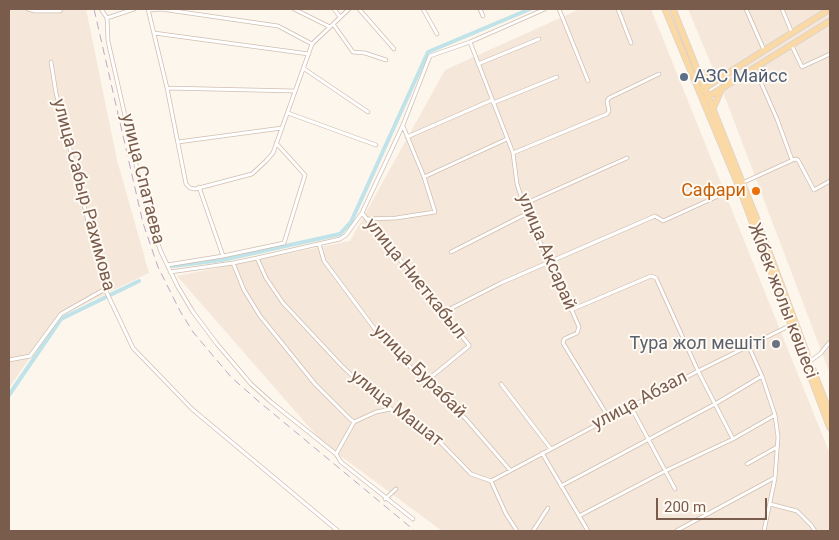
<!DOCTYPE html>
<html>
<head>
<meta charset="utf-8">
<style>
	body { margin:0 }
	#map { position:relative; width:839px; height:540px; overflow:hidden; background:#fdf6ec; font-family:Roboto,sans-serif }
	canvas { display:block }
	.frame { position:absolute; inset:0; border:10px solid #7a5c4d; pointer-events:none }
	.scale { position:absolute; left:656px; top:498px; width:111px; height:22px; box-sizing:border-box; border:2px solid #7a5c4d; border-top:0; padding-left:6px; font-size:15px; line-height:18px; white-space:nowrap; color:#7a5c4d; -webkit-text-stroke:4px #fffaf3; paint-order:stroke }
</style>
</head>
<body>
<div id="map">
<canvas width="839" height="540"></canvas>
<div class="frame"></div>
<div class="scale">200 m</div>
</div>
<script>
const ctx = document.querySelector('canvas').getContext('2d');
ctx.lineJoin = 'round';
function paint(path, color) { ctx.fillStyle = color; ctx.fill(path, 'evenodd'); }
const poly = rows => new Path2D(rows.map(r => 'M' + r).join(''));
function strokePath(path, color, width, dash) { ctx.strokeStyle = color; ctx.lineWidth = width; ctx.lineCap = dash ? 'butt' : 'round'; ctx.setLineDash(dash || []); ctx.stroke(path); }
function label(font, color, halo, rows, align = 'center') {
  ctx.font = font + ' Roboto,sans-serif'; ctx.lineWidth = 4; ctx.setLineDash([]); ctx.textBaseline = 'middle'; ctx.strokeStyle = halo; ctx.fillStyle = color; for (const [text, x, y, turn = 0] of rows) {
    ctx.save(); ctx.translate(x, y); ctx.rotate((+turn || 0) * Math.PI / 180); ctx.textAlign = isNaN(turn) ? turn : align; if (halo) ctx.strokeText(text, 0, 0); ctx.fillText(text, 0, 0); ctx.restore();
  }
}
paint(poly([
	[9,9,86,9,117,160,149,273,58,317,9,388],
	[580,9,651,9,830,454,830,531,442,531,323,443,177,276,350,241,445,70],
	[688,9,830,9,830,374,726,100]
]), '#f5e8da');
strokePath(poly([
	[173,266,222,260,340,234,351,222,428,52,530,9],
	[9,395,61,319,139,281]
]), '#bfe3e8', 4);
const street = poly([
	[28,9,35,11,60,11,61,9],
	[101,9,107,18,108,41,138,173,154,233,161,252,178,287,193,312,217,344,251,384,271,402,336,454,341,462,413,519],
	[148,9,167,88,186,184,190,188,195,189,252,174,266,161,273,153,312,44,349,9],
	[294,9,330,27],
	[334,9,340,17],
	[359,9,394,49],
	[423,9,437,34],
	[480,9,483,16],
	[559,9,588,81],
	[618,9,631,43],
	[746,9,764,50],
	[782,9,792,33],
	[149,10,161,9,278,26,312,44],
	[107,18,134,9],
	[333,24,353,52,365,53,386,60],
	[154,33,309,54],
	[470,42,513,153,517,184,525,208,549,262,555,271,579,327,577,333,564,339,563,343,609,418],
	[792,46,802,67,830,54],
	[51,62,56,93,105,289,133,348,192,409,338,531],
	[478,64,539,39],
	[303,68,368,112],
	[755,69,777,119,792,160],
	[167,88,295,91],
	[493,103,557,77],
	[288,113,376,145],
	[407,137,492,100],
	[178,142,282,128],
	[513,153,607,114,609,111,607,101,609,98,659,74],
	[424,177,507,139],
	[742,183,795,159,798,160,814,190,830,181],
	[199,187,223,256],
	[524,204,627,158],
	[362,213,469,345,469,346,425,382],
	[367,219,396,218,435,212,424,177,403,126],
	[319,244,324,261,380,336,425,382,466,419,510,470],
	[451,252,528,213],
	[257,258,266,278,283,303,341,365,370,393,391,409,438,440,471,474,491,481,506,514,517,531],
	[233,263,244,290,260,316,315,384,350,419,354,422,376,412,391,409],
	[167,265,223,256,284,243,305,175,276,143],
	[170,272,233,263,257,258,340,239,346,235,362,213,403,125,430,56,470,42,545,9],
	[571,310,651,276,656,278,698,371,733,439],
	[442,313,501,283,655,216,663,221,738,187],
	[748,345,762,376,775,415,778,437,775,478,764,531],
	[9,360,30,356,61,314,105,289],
	[806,364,820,354,830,342],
	[501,384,551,449],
	[631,407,675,489],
	[542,453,588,531],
	[336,454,354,422],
	[747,464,777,447],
	[491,481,698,371,791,325],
	[561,486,715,404,762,376],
	[385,499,396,489],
	[770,504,797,511,811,525,815,531],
	[579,516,665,471,733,439,775,415],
	[533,531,548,508],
	[676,531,774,478]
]);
const primary = poly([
	[665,9,739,187,830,428],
	[673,9,756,217,807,354],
	[698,71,710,76,723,76],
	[703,89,830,9],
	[706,98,830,21],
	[713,109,721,90],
	[813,370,830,414]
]);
strokePath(street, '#d1beb0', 4.5);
strokePath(primary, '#dad1cd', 7);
strokePath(street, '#fff', 3);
strokePath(primary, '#fbd9a5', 5.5);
strokePath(poly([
	[94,9,143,223,158,267,180,311,193,332,231,377,257,400,415,531]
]), '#b9a8c9', 1, [8, 5]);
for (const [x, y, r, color] of [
	[684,77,5,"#5c6f8a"],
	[756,191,5,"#e8710a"],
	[776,344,5,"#6b7280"]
]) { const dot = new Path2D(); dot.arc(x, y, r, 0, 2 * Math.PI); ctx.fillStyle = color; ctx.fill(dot); strokePath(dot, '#fffaf3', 2); }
label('18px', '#4e5e75', '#fffaf3', [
	["АЗС Майсс",694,77]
], 'left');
label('18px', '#7a5c4d', '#fffaf3', [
	["улица Спатаева",142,179,76],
	["улица Сабыр Рахимова",83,195,75],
	["улица Аксарай",546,252,67],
	["улица Ниеткабыл",415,279,51],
	["Жібек жолы көшесі",782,301,69],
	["улица Бурабай",419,372,45],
	["улица Абзал",640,401,-28],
	["улица Машат",396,409,38]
]);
label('18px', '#c56008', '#fffaf3', [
	["Сафари",746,191]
], 'right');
label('18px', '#5b616d', '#fffaf3', [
	["Тура жол мешіті",766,344]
], 'right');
</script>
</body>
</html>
